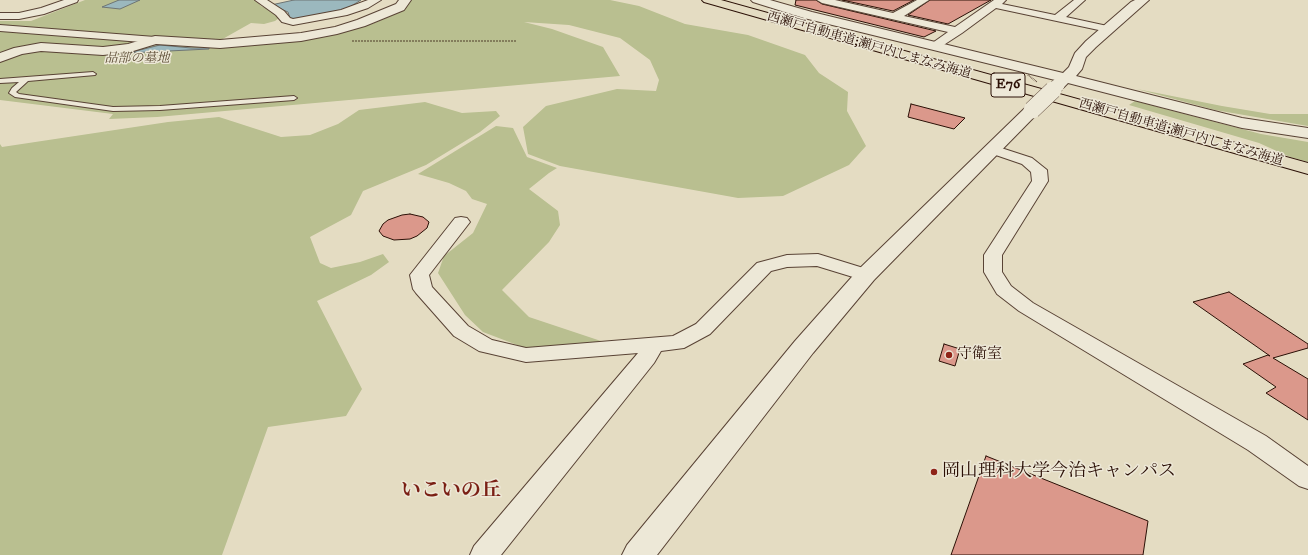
<!DOCTYPE html>
<html>
<head>
<meta charset="utf-8">
<style>
	body { margin:0 }
	canvas { display:block; background:#e4dcc2 }
</style>
</head>
<body>
<canvas width="1308" height="555"></canvas>
<script>
const ctx = document.querySelector('canvas').getContext('2d');
ctx.lineJoin = 'round';
function paint(path, color) { ctx.fillStyle = color; ctx.fill(path, 'evenodd'); }
const poly = rows => new Path2D(rows.map(r => 'M' + r).join(''));
function strokePath(path, color, width, dash) { ctx.strokeStyle = color; ctx.lineWidth = width; ctx.lineCap = dash ? 'butt' : 'round'; ctx.setLineDash(dash || []); ctx.stroke(path); }
function label(font, color, halo, rows, align = 'center') {
  ctx.font = font + ' "IM FELL DW Pica","Noto Serif JP",serif'; ctx.lineWidth = 3; ctx.setLineDash([]); ctx.textBaseline = 'middle'; ctx.strokeStyle = halo; ctx.fillStyle = color; for (const [text, x, y, turn = 0] of rows) {
    ctx.save(); ctx.translate(x, y); ctx.rotate((+turn || 0) * Math.PI / 180); ctx.textAlign = isNaN(turn) ? turn : align; if (halo) ctx.strokeText(text, 0, 0); ctx.fillText(text, 0, 0); ctx.restore();
  }
}
paint(poly([
	[85,0,256,0,261,6,277,13,279,18,275,21,264,24,251,23,212,45,239,45,293,41,349,31,372,24,391,16,404,8,409,0,610,0,639,6,685,24,748,35,805,55,819,73,848,92,847,111,866,146,849,165,783,196,738,198,560,166,528,154,523,127,546,106,617,89,656,91,659,80,650,60,620,38,569,25,524,22,552,29,603,47,620,76,157,117,109,119,113,114,0,100,0,21,31,21],
	[1137,89,1222,106,1270,114,1308,114,1308,126,1215,110],
	[1135,101,1261,134,1308,142,1308,162,1290,157,1259,143,1129,105],
	[425,102,462,113,496,111,500,116,480,132,426,165,363,191,351,215,310,237,320,263,331,268,360,262,383,254,389,262,371,275,317,301,362,389,346,416,268,427,222,555,0,555,0,144,2,147,168,122,219,117,281,137,310,135,338,124,359,110],
	[496,126,513,128,527,157,557,168,549,173,529,189,558,211,560,225,549,242,502,290,529,317,604,342,525,348,483,332,465,315,438,273,444,256,473,233,487,204,472,199,466,191,449,183,418,174]
]), '#b9bf90');
const water = poly([
	[119,0,140,0,120,9,102,7,119,0],
	[294,0,361,0,348,8,329,15,294,19,290,18,288,12,271,5,294,0],
	[160,45,191,48,209,48,209,49,128,53,160,45]
]);
paint(water, '#9bb8be');
strokePath(water, '#6e7574', 1);
const building = poly([
	[796,0,816,0,822,4,936,31,924,37,795,5,796,0],
	[842,0,914,0,893,11,842,0],
	[930,0,991,0,948,24,908,15,930,0],
	[911,104,965,118,954,129,908,117,911,104],
	[410,214,423,217,429,222,427,228,417,236,410,239,394,240,383,236,379,231,383,224,388,220,402,215,410,214],
	[1229,292,1308,344,1308,348,1273,358,1308,379,1308,420,1266,393,1276,387,1243,364,1268,355,1270,356,1193,302,1229,292],
	[944,344,960,349,955,366,939,361,944,344],
	[986,456,1148,521,1143,555,951,555,986,456]
]);
paint(building, '#db988b');
strokePath(building, '#2b1006', 1);
const service = poly([
	[93,72,96,74,95,75,28,81,16,92,19,94,113,107,160,106,294,96,297,98,294,100,160,110,113,111,15,97,9,93,12,88,19,82,0,83,0,79,93,72]
]);
const minor = poly([
	[64,0,78,0,77,2,44,14,19,19,0,19,0,13,19,13,41,8,64,0],
	[255,0,267,0,284,11,290,18,293,19,341,10,368,0,381,0,368,8,347,15,293,25,282,22,276,15,255,0],
	[817,0,835,0,893,13,917,0,929,0,904,16,955,27,994,0,1006,0,1002,4,1055,15,1074,0,1085,0,1066,17,1112,27,1113,29,1108,32,996,8,962,33,939,48,935,49,931,48,929,46,931,44,948,32,822,3,817,0],
	[0,25,155,37,159,38,161,40,159,42,155,43,0,31,0,25],
	[992,145,1032,158,1047,170,1048,181,1002,255,1002,272,1011,286,1033,303,1266,436,1308,466,1308,489,1299,486,1248,450,1019,311,997,294,984,272,984,255,1032,181,1031,172,1022,164,987,152,985,149,987,146,992,145],
	[461,217,467,218,470,222,429,275,432,287,468,326,492,340,526,348,673,336,696,324,757,263,787,255,818,254,873,271,875,275,873,279,866,281,817,266,787,267,771,271,710,334,684,348,661,351,654,363,501,555,470,555,474,546,638,353,526,362,479,351,454,336,416,293,413,289,410,275,455,218,461,217]
]);
const tertiary = poly([
	[399,0,411,0,404,10,365,26,337,34,301,41,220,48,156,44,130,52,103,55,41,51,22,54,0,62,0,53,14,48,41,43,103,47,128,44,155,36,220,40,301,33,335,27,357,20,396,4,399,0],
	[751,0,770,0,812,12,1063,73,1069,67,1075,53,1086,41,1131,2,1135,0,1149,0,1096,47,1086,57,1082,69,1076,76,1242,118,1308,128,1308,138,1242,128,1068,83,1063,88,1058,89,1053,88,1051,85,1055,80,804,18,753,2,751,0],
	[1032,105,1038,107,1040,110,1038,113,874,280,813,353,657,555,622,555,627,545,795,341,858,270,1026,107,1032,105]
]);
const motorway = poly([
	[702,0,721,0,1308,163,1308,174,704,2,702,0]
]);
strokePath(service, '#594335', 2);
strokePath(minor, '#594335', 2);
strokePath(tertiary, '#594335', 2);
strokePath(motorway, '#2b1006', 2);
strokePath(poly([
	[352,41,517,41]
]), '#2b1006', 1.5, [0.5, 1]);
paint(service, '#ede8d7');
paint(minor, '#ede8d7');
paint(tertiary, '#ede8d7');
paint(motorway, '#e4dcc2');
const tertiaryBridgeFar1 = poly([
	[1051,91,1058,85]
]);
const tertiaryBridge = poly([
	[1032,110,1053,90]
]);
strokePath(tertiaryBridgeFar1, '#594335', 14, []);
strokePath(tertiaryBridge, '#594335', 18, []);
strokePath(poly([
	[1028,75,1037,82]
]), '#2b1006', 1.5, [0.5, 1]);
strokePath(tertiaryBridgeFar1, '#ede8d7', 13);
strokePath(tertiaryBridge, '#ede8d7', 17);
for (const [x, y, r, color] of [
	[949,355,4,"#8f2418"],
	[934,472,4,"#8f2418"]
]) { const dot = new Path2D(); dot.arc(x, y, r, 0, 2 * Math.PI); ctx.fillStyle = color; ctx.fill(dot); strokePath(dot, '#ede8d7', 1.5); }
label('13px', '#2b1006', '#ede8d7', [
	["西瀬戸自動車道;瀬戸内しまなみ海道",869,46,16],
	["西瀬戸自動車道;瀬戸内しまなみ海道",1181,133,16]
]);
label('italic 13px', '#5d4d36', '#ede8d7', [
	["品部の墓地",137,59]
]);
for (const [x, y, w] of [
	[1008,85,34]
]) { const box = new Path2D(); box.roundRect(x - w / 2, y - 12, w, 24, 3); ctx.fillStyle = '#ede8d7'; ctx.fill(box); strokePath(box, '#2b1006', 1); }
label('bold 14px', '#2b1006', null, [
	["E76",1008,85]
]);
label('15px', '#2b1006', '#ede8d7', [
	["守衛室",957,355]
], 'left');
label('18px', '#2b1006', '#ede8d7', [
	["岡山理科大学今治キャンパス",942,472]
], 'left');
label('bold 20px', '#7a1f14', '#ede8d7', [
	["いこいの丘",451,492]
]);
</script>
</body>
</html>
